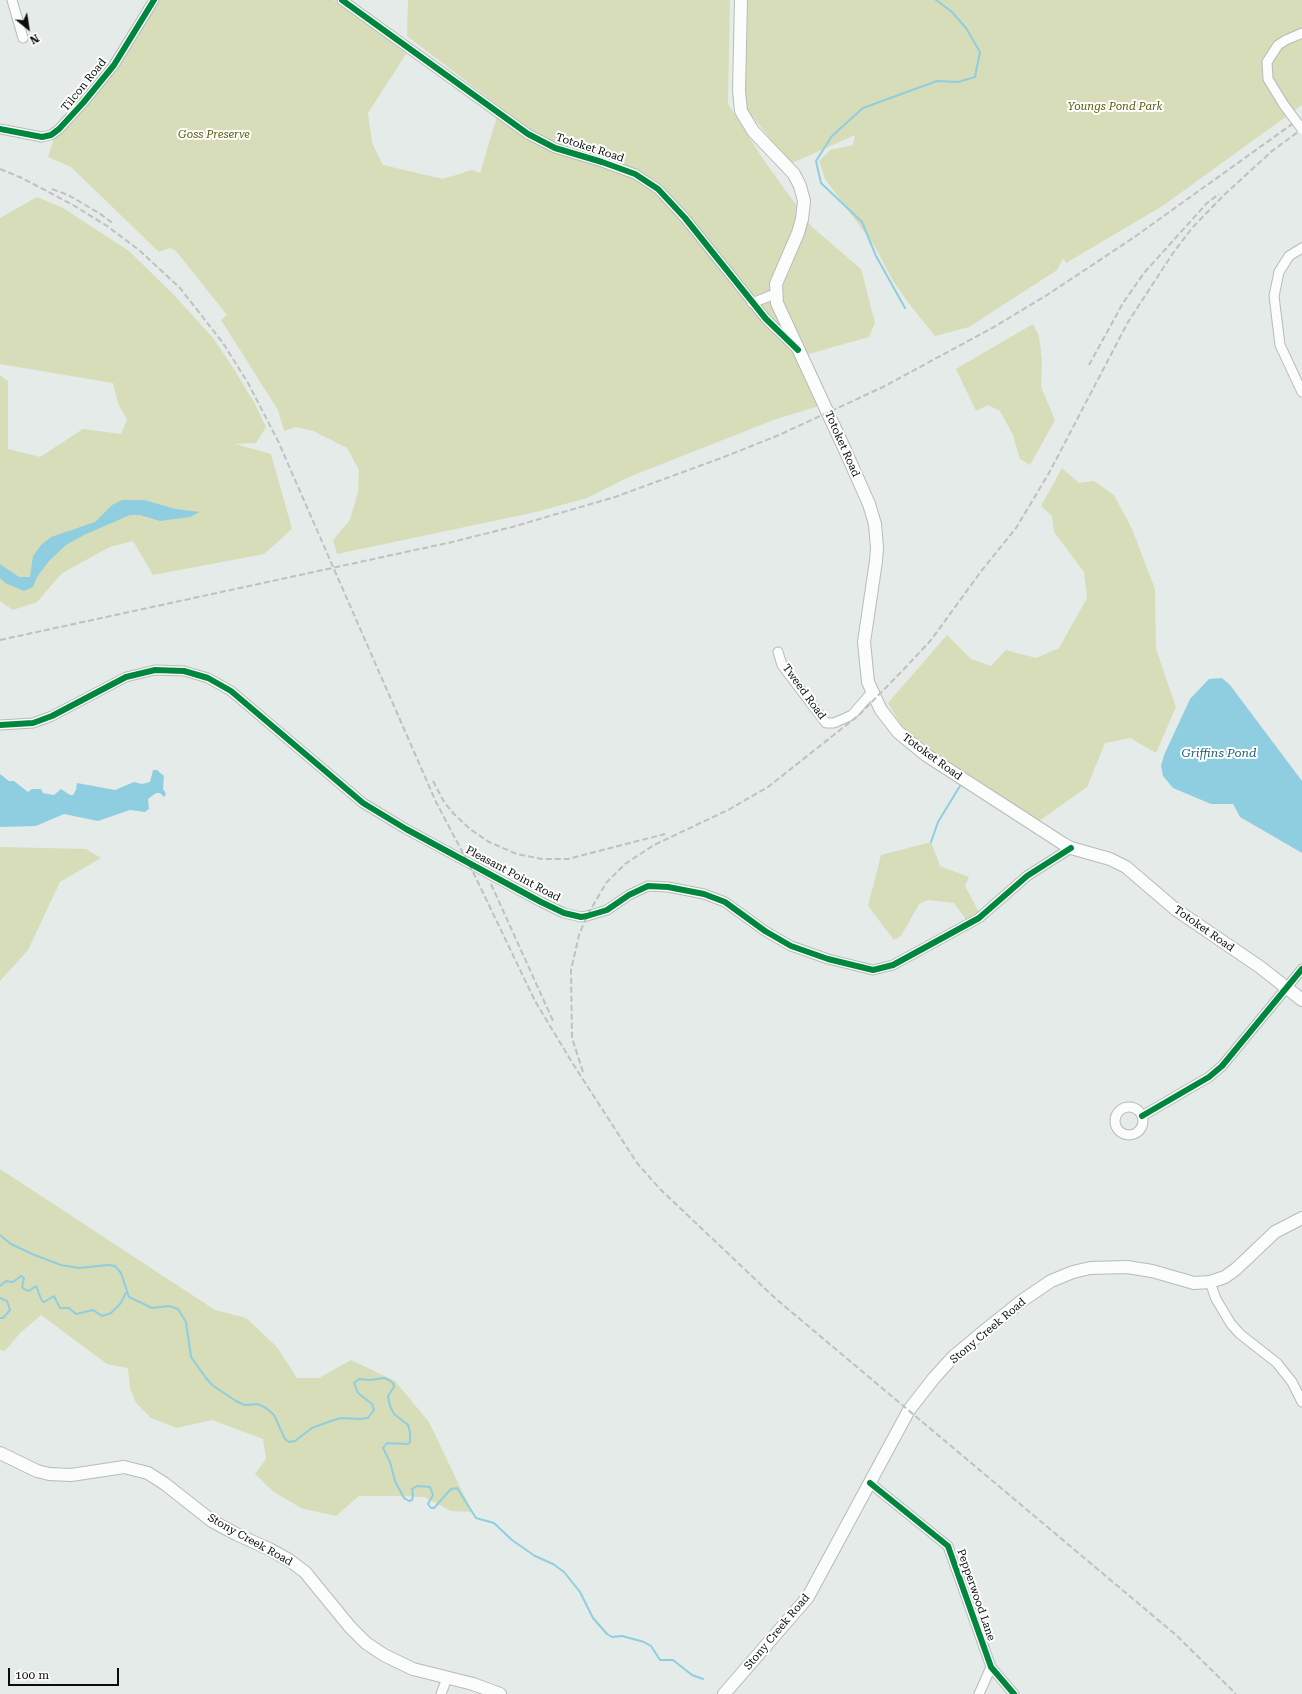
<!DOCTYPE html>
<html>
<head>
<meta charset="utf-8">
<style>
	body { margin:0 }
	#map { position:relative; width:1302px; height:1694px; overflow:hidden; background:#e5ebe8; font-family:"Roboto Serif",serif }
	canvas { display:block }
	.north { position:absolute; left:8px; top:8px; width:40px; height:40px; -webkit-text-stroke:3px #fff; paint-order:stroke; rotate:150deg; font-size:11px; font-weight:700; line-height:16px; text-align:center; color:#090d0b }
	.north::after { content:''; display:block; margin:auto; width:14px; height:18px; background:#090d0b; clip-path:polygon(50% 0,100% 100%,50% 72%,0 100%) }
	.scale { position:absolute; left:8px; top:1668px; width:111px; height:18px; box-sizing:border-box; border:2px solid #090d0b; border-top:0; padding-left:5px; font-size:12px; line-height:14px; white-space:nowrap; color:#090d0b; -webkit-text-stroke:3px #fff; paint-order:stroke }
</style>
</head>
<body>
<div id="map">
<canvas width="1302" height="1694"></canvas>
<div class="north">N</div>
<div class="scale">100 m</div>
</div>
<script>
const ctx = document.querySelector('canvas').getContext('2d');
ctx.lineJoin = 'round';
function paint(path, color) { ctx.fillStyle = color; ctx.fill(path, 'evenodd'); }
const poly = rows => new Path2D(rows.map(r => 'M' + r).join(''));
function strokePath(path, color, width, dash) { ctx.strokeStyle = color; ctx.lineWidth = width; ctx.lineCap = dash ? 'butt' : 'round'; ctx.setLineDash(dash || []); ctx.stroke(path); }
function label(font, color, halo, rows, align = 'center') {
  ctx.font = font + ' "Roboto Serif",serif'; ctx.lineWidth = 4; ctx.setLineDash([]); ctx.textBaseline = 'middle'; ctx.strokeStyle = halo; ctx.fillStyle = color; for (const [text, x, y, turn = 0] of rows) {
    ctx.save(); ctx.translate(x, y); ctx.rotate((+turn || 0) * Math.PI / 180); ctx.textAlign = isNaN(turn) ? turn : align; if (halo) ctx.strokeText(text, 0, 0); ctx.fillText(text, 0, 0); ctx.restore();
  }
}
paint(poly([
	[158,0,334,0,408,51,368,113,372,143,383,165,443,179,472,170,480,173,500,107,407,36,408,0,730,0,728,104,763,159,812,227,861,269,875,323,869,337,805,355,801,371,819,406,776,419,629,477,587,498,536,512,337,554,333,540,350,520,358,492,359,470,347,448,313,431,296,427,284,431,278,410,221,320,227,315,176,251,170,248,159,252,71,167,48,157,54,138,120,64],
	[746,0,1302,0,1302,105,1164,205,1066,263,1063,258,1057,270,969,327,935,336,907,301,893,281,874,245,825,179,819,161,830,150,853,145,855,135,790,164,745,107],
	[37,197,63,208,129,251,175,296,213,338,232,366,255,404,266,427,256,443,235,444,271,454,292,529,264,554,153,575,133,541,110,547,62,573,37,602,13,610,0,601,0,375,8,381,8,449,40,457,83,429,121,434,127,420,118,403,113,383,0,364,0,218],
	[1033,324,1039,336,1042,360,1041,387,1055,420,1030,465,1020,459,1013,435,1000,411,988,405,976,411,956,369],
	[1062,468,1079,483,1094,481,1114,495,1132,529,1155,589,1156,649,1176,707,1156,753,1130,738,1105,743,1087,787,1039,821,928,750,901,725,888,703,947,635,971,659,991,666,1006,650,1036,658,1059,648,1087,598,1084,572,1054,532,1052,516,1041,506],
	[931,842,940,866,969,877,965,886,979,912,967,921,954,903,928,900,919,904,901,936,894,940,868,906,881,855],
	[0,847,86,849,101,858,60,882,28,950,0,981],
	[0,1169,215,1310,246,1318,277,1347,297,1378,319,1378,351,1360,395,1381,429,1422,472,1512,451,1511,424,1497,393,1496,359,1496,336,1516,301,1508,274,1492,255,1474,266,1459,263,1439,212,1420,177,1428,151,1418,136,1403,130,1388,128,1368,107,1364,41,1315,20,1333,5,1351,0,1350]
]), '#d7ddb8');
paint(poly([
	[122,500,144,500,176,509,200,512,190,517,160,521,140,515,130,515,84,535,66,545,49,561,37,577,33,587,24,591,5,583,0,578,0,564,19,577,30,577,33,556,41,545,51,537,95,522,112,505],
	[1222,678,1230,685,1302,781,1302,853,1240,817,1233,804,1211,804,1173,788,1163,776,1161,766,1164,755,1190,699,1209,679],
	[153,770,157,770,164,776,163,789,166,794,164,797,160,793,156,793,148,799,149,809,145,812,130,810,98,821,64,814,36,826,0,827,0,774,9,781,14,781,28,792,32,789,41,789,43,793,54,795,61,789,70,795,73,795,76,790,77,783,115,790,134,782,142,784,150,782]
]), '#8fcee1');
strokePath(poly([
	[905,308,876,256,862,222,821,183,816,161,832,136,863,108,937,81,958,82,975,77,980,52,966,28,951,11,936,0],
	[931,842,938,822,960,786],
	[0,1235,11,1244,32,1254,61,1265,79,1268,108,1265,115,1266,121,1273,129,1297,152,1308,169,1306,178,1309,186,1322,191,1357,206,1378,212,1385,236,1401,245,1405,258,1404,266,1408,274,1415,285,1439,289,1442,295,1441,312,1428,331,1421,341,1418,360,1419,368,1418,374,1410,372,1404,358,1393,354,1383,359,1379,371,1380,384,1378,389,1380,393,1383,394,1387,388,1396,390,1406,394,1414,408,1425,410,1432,410,1442,408,1444,387,1443,383,1448,390,1462,395,1481,404,1498,409,1501,412,1500,413,1496,412,1489,417,1486,430,1487,433,1495,428,1504,431,1508,434,1508,451,1489,457,1488,476,1518,494,1523,512,1540,535,1556,553,1564,564,1572,580,1592,593,1618,607,1634,612,1637,622,1636,644,1642,651,1646,660,1660,673,1660,692,1675,703,1679],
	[0,1286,6,1281,13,1282,21,1276,24,1278,22,1287,24,1289,29,1291,36,1286,42,1301,44,1302,54,1296,60,1308,69,1308,76,1314,93,1310,102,1316,111,1313,120,1304,126,1293],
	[0,1298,7,1301,10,1310,3,1318,0,1318]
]), '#8fcee1', 2);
const minor = poly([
	[12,0,23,38],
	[342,0,528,134,555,148,602,162,635,174,658,189,685,218,766,319,797,349],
	[1284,105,1268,79,1267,62,1278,45,1286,40,1302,33],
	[0,129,42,137,51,135,59,129,83,103,114,65,154,0],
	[1302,248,1289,256,1279,272,1274,296,1280,345,1302,392],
	[752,303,775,294],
	[778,652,782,665,826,723,834,723,852,715,872,692],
	[0,725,33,723,52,716,126,677,155,670,184,671,208,678,231,691,363,803,406,829,541,902,564,913,581,917,587,916,607,910,629,895,648,886,668,887,704,894,725,902,765,931,791,946,828,959,873,970,893,965,979,918,1027,876,1071,848],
	'1115 1121a14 14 0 1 1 28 0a14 14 0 1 1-28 0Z',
	[1142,1116,1209,1077,1222,1066,1302,969],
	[1210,1282,1216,1299,1231,1324,1240,1334,1277,1363,1292,1382,1302,1402],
	[870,1483,948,1546,991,1667,1014,1694],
	[441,1694,447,1678],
	[979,1694,991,1667]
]);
const major = poly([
	[741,0,739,91,741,111,753,131,794,174,800,186,804,201,802,219,798,233,776,284,777,303,845,450,869,504,875,524,877,548,876,561,864,642,868,682,881,710,898,732,926,755,1062,843,1071,848,1110,859,1126,867,1175,909,1260,967,1302,1000],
	[0,1453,37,1471,49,1474,71,1475,124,1467,148,1473,165,1484,212,1521,236,1534,269,1549,289,1560,305,1572,350,1627,366,1643,384,1655,413,1669,473,1684,500,1694],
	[724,1694,808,1597,909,1410,934,1378,953,1357,978,1336,1023,1300,1051,1281,1073,1272,1090,1268,1127,1267,1152,1271,1194,1283,1210,1282,1225,1277,1236,1269,1275,1232,1302,1218]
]);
strokePath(minor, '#b7bbb9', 11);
strokePath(major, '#b7bbb9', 14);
strokePath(minor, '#fbfcfc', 9);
strokePath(major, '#fbfcfc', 12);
strokePath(poly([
	[0,169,22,178,73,205,107,226,139,250,180,288,223,343,248,383,278,441,436,802,475,876,535,1001,573,1064,637,1163,660,1189,776,1299,1176,1635,1236,1694],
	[52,189,68,195,99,213,114,224],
	[1089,365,1123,303,1144,273,1207,203,1219,194],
	[0,640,452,542,512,527,615,497,724,457,779,435,883,387,994,327,1047,295,1133,238,1302,117],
	[433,781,444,802,454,814,470,829,489,842,517,854,542,859,568,859,665,834],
	[491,884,554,1023],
	[583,1072,572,1038,571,970,579,935,587,916,606,883,625,864,654,845,730,809,768,787,859,715,906,667,931,640,982,570,1016,528,1049,473,1128,322,1173,253,1192,228,1224,195,1272,151,1302,129]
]), '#bfc0c0', 2, [6, 3]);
const minorBridge = poly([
	[1284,105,1302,129]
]);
strokePath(minorBridge, '#b7bbb9', 11, []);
strokePath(minorBridge, '#fbfcfc', 9);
strokePath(poly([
	[342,0,528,134,555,148,602,162,635,174,658,189,685,218,766,319,798,350],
	[0,129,42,137,51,135,59,129,83,103,114,65,154,0],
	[0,725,33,723,52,716,126,677,155,670,184,671,208,678,231,691,363,803,406,829,541,902,564,913,581,917,587,916,607,910,629,895,648,886,668,887,704,894,725,902,765,931,791,946,828,959,873,970,893,965,979,918,1027,876,1071,848],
	[1142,1116,1209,1077,1222,1066,1302,969],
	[870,1483,948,1546,991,1667,1014,1694]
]), '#00873e', 6);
label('11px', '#090d0b', '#fff', [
	["Tilcon Road",84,85,-51],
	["Totoket Road",590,148,18],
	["Totoket Road",842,444,66],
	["Tweed Road",804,692,54],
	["Totoket Road",932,757,36],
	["Pleasant Point Road",513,874,28],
	["Totoket Road",1204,929,35],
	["Stony Creek Road",988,1331,-40],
	["Stony Creek Road",250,1540,29],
	["Pepperwood Lane",976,1595,71],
	["Stony Creek Road",777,1632,-50]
]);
label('italic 11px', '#585a01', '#fff', [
	["Youngs Pond Park",1115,107],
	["Goss Preserve",214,135]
]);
label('italic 12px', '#185f73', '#fff', [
	["Griffins Pond",1219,753]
]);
</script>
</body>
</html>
